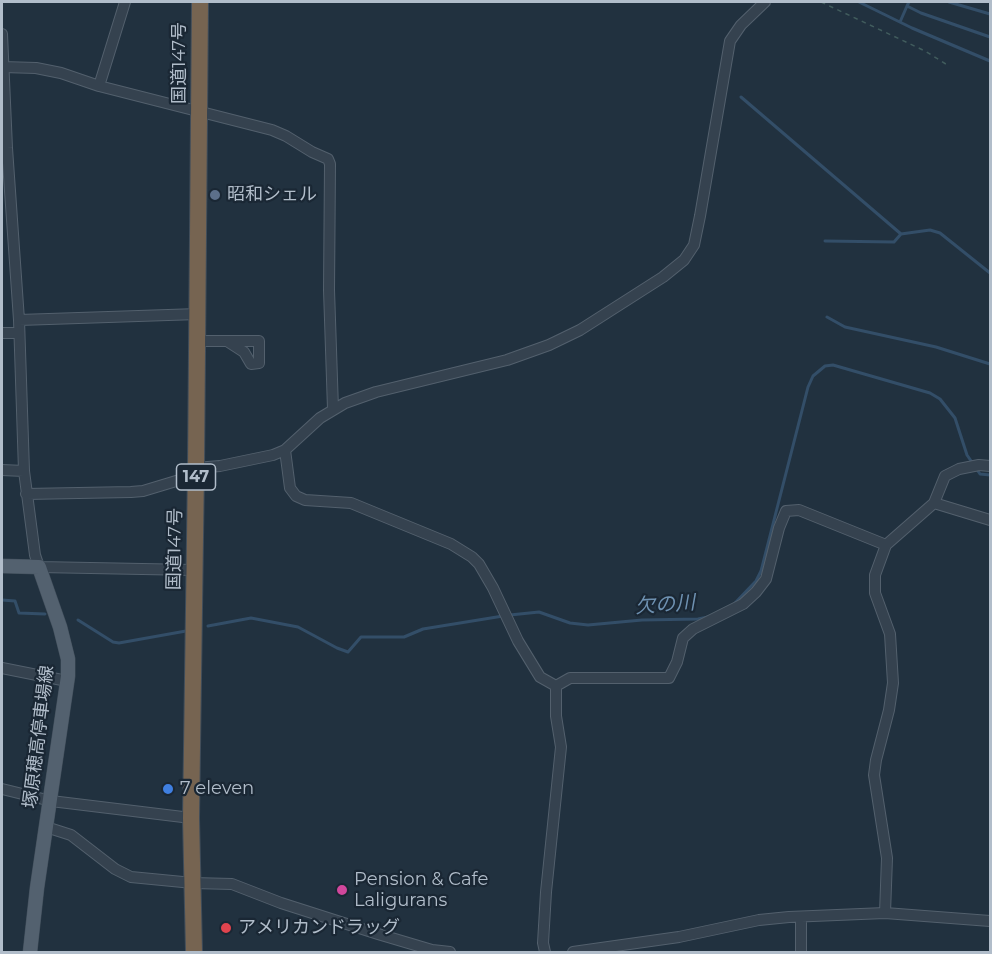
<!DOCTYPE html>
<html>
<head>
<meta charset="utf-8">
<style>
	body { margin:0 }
	#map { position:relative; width:992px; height:954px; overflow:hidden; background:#21313f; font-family:Montserrat,sans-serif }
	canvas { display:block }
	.frame { position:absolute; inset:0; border:3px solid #b1bdca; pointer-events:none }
</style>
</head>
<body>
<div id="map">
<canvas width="992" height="954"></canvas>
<div class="frame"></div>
</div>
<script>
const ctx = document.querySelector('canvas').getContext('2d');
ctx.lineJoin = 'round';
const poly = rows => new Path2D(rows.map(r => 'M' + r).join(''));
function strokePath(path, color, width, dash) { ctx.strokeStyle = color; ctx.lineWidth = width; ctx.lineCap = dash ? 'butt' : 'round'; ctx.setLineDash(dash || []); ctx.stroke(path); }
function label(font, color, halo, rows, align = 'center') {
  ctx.font = font + ' Montserrat,"Noto Sans JP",sans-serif'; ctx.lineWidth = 4.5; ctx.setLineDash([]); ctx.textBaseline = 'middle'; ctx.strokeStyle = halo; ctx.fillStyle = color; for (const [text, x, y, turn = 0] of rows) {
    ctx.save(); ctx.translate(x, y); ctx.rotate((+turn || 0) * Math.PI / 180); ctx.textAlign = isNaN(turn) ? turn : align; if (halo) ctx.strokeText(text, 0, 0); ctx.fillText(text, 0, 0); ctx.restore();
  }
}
strokePath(poly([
	[859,2,912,28,990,61],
	[909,2,907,6,921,13,990,37],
	[949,2,990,14],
	[900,22,907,6],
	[741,97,901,234,930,230,940,233,990,273],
	[825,241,894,242,901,234],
	[827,317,845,327,936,347,990,364],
	[2,600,15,601,19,613,45,614],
	[735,603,756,581,761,571,808,387,813,376,825,366,833,365,930,393,940,399,955,418,967,455,980,474,990,475],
	[510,615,539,612,570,623,588,625,642,620,698,619,708,617],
	[78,620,113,642,119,643,186,631],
	[208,626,251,618,298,627,337,648,348,652,361,637,404,637,423,629,503,616]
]), '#334e68', 3);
const minor = poly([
	[2,34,7,148,19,320,24,471,35,555,39,567,194,570],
	[3,67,36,68,61,73,99,86,272,130,286,136,312,152,328,159,330,164,329,290,333,409],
	[99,86,125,2],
	[19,320,198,314],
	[2,333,19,333],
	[198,341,259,341,259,363,251,364,244,352,227,341],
	[285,450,290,488,296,496,305,500,351,503,451,544,472,557,479,564,493,588,518,641,540,677,556,686],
	[196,468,220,466,273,455,285,450,320,418,345,403,376,392,507,360,549,345,580,330,663,277,684,260,694,245,700,216,730,41,741,25,765,2],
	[2,470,24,471],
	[26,494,131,492,143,491,196,475],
	[934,503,990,520],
	[2,668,67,681],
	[556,686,570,678,669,678,677,662,683,638,693,629,743,604,756,592,766,579,779,528,786,511,799,510,886,545],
	[2,789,51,801,191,818],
	[46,827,71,835,115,869,131,877,193,883,232,884,281,903,378,934,432,950,450,952],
	[885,913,887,858,874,775,876,760,889,710,893,683,890,634,875,593,875,575,886,545,934,503,945,476,959,469,979,465,990,466],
	[801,918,801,952],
	[545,952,543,943,546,892,561,747,556,716,556,686],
	[573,952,679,937,759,920,789,917,885,913,990,921]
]);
const major = poly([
	[2,566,39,567,60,627,68,659,68,676,37,888,30,952]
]);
const highway = poly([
	[194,952,191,818,196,468,200,2]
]);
strokePath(minor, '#53606d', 12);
strokePath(major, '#414e5b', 15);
strokePath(highway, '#404d5a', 18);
strokePath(poly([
	[821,2,925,51,949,66]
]), '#415c5d', 1.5, [4.5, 4.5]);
strokePath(minor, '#35424f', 10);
strokePath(major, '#53616f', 14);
strokePath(highway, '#766451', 16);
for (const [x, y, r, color] of [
	[215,195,6,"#5c6f8a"],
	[168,789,6,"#3f7fe0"],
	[342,890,6,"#d1479c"],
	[226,928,6,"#e0444e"]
]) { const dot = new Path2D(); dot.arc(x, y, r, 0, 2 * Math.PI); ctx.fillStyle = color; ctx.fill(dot); strokePath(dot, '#1a2734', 2); }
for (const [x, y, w] of [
	[196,477,39]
]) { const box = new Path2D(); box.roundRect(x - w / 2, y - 13, w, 26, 4.5); ctx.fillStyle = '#1a2734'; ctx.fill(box); strokePath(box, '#b1bdca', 1.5); }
label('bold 16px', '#b1bdca', null, [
	["147",196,477]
]);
label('18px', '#b1bdca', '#1a2734', [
	["国道147号",180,63,-90],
	["国道147号",175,549,-89],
	["塚原穂高停車場線",39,737,-83]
]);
label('18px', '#b1bdca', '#1a2734', [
	["昭和シェル",227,195],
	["7 eleven",180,789],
	["Pension & Cafe",354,880],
	["Laligurans",354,901],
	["アメリカンドラッグ",238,928]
], 'left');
label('italic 20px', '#6e91b1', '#1a2734', [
	["欠の川",665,605,-4]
]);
</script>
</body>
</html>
